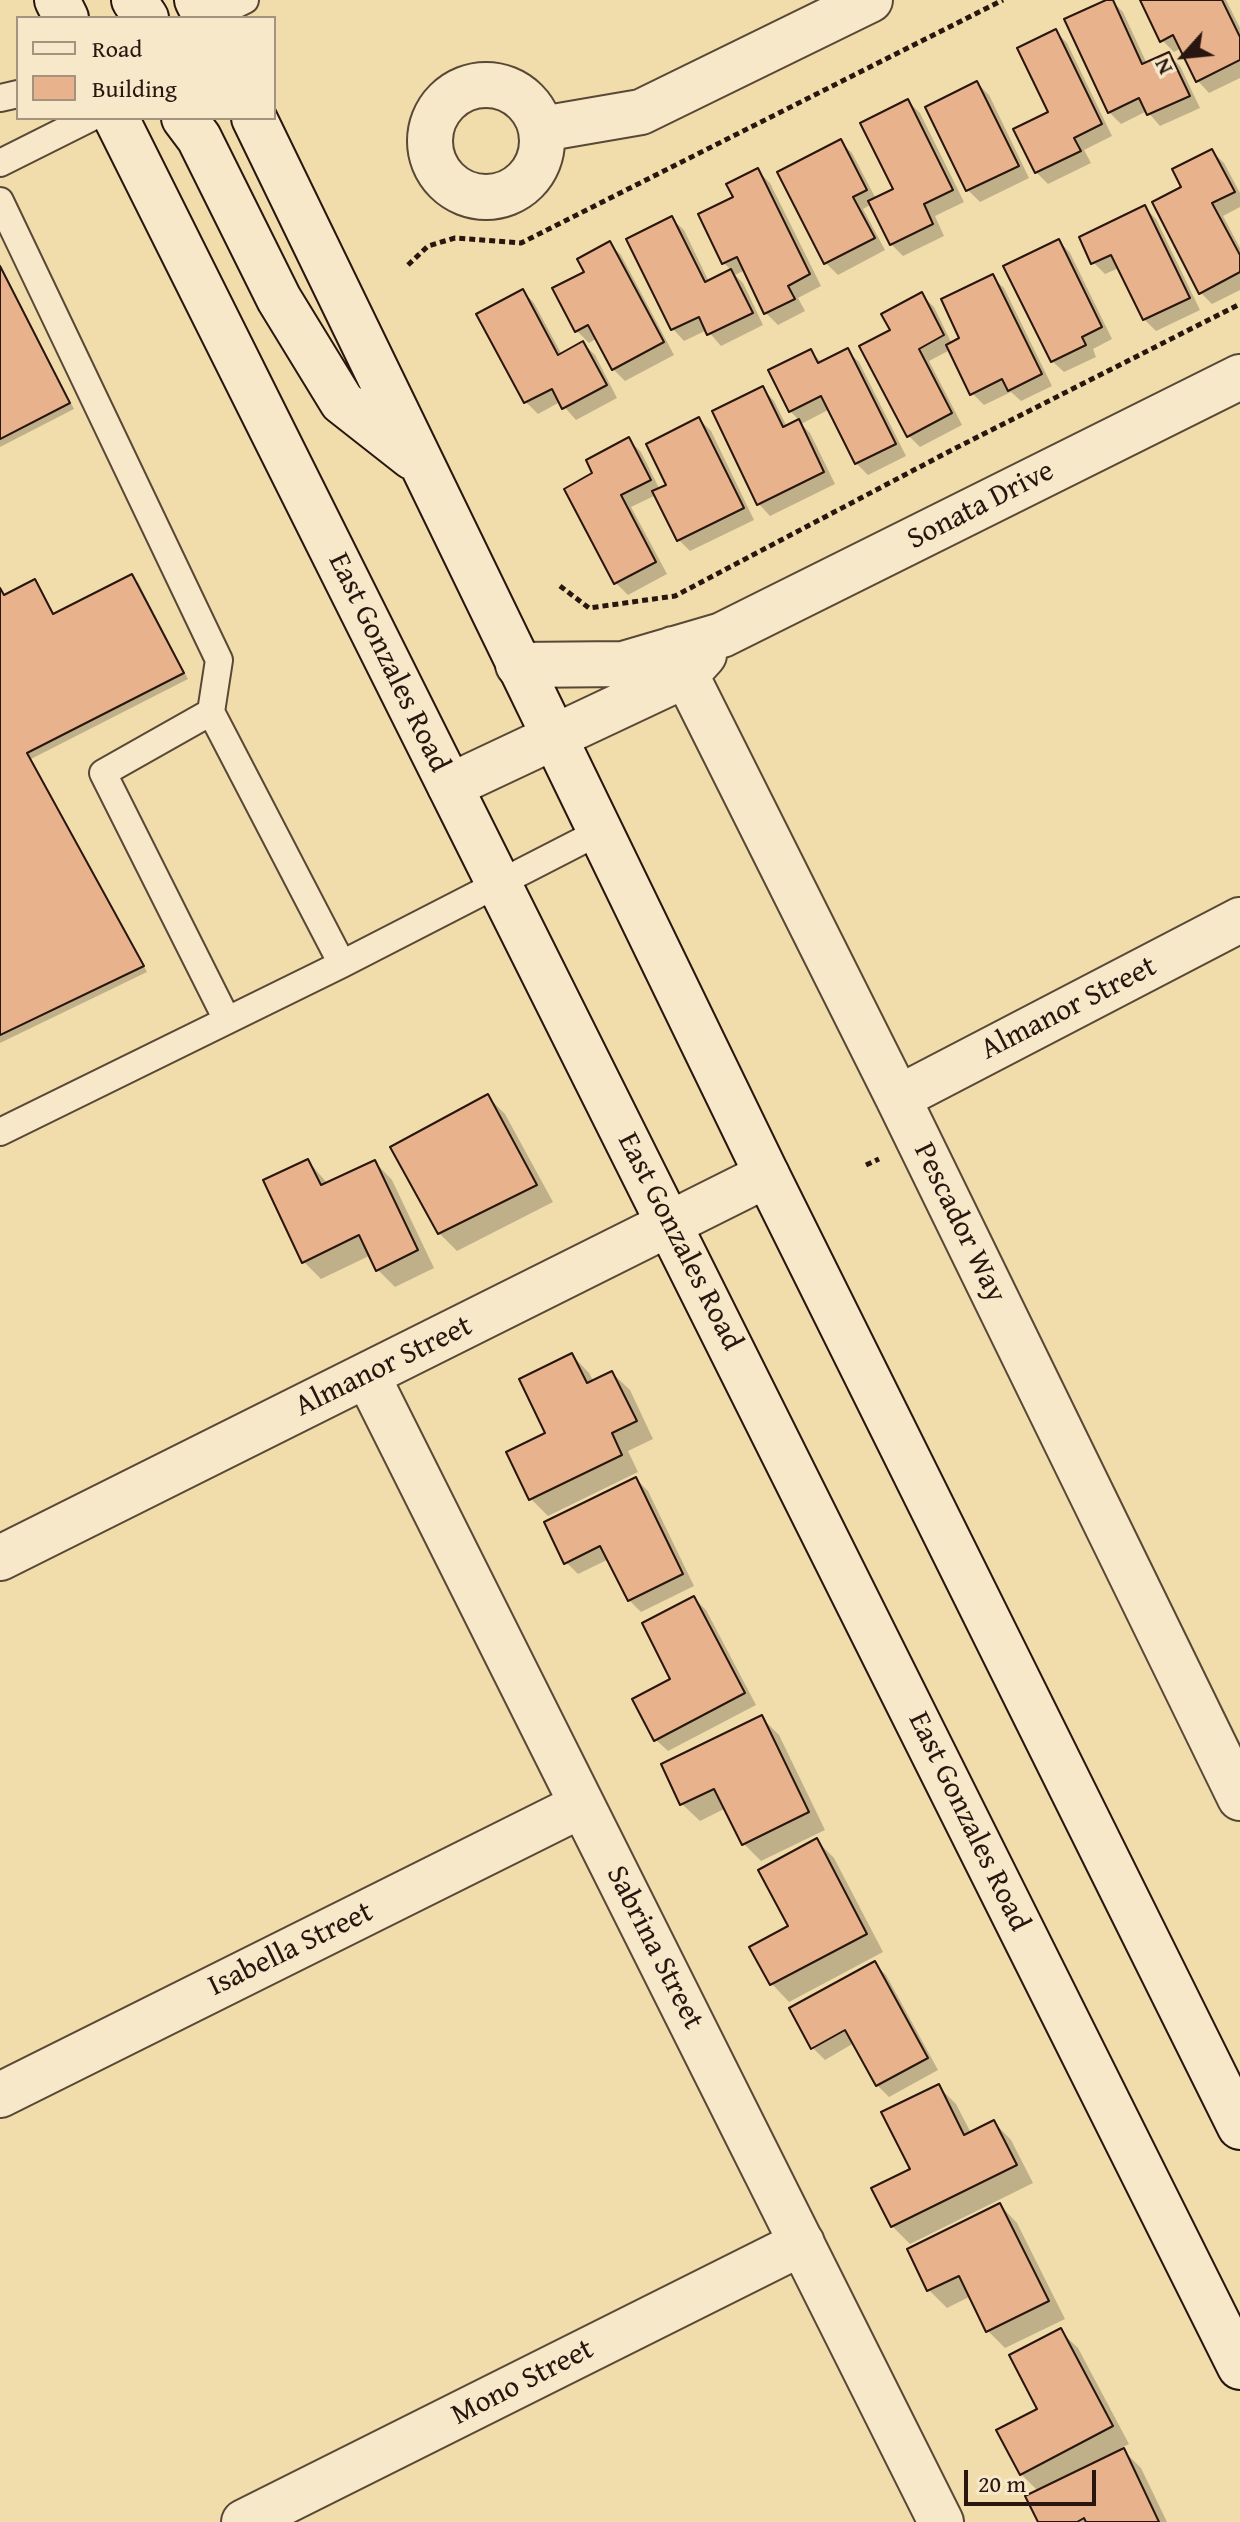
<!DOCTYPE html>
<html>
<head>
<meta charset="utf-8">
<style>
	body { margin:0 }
	#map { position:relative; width:1240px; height:2522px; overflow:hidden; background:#f1dcac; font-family:"Gentium Book Plus",serif }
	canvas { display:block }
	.legend { position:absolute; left:16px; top:16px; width:260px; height:104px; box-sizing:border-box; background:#f6e8c9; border:2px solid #a4947f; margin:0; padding:10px 14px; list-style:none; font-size:24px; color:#28160f }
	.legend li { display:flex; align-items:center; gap:16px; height:40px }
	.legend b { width:40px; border:2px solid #a4947f }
	.north { position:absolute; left:1144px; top:16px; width:80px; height:80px; -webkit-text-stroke:6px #f6e8c9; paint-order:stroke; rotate:243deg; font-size:22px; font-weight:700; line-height:32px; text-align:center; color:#28160f }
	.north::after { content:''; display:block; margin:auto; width:28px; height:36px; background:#28160f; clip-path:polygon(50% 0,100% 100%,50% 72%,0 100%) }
	.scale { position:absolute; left:964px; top:2470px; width:132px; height:36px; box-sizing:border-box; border:4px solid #28160f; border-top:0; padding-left:10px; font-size:24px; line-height:28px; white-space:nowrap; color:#28160f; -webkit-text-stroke:6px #f6e8c9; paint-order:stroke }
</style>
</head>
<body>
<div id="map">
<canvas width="1240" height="2522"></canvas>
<ul class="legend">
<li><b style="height:10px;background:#f6e8c9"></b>Road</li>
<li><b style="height:22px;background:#e8b38c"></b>Building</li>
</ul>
<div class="north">N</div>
<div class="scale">20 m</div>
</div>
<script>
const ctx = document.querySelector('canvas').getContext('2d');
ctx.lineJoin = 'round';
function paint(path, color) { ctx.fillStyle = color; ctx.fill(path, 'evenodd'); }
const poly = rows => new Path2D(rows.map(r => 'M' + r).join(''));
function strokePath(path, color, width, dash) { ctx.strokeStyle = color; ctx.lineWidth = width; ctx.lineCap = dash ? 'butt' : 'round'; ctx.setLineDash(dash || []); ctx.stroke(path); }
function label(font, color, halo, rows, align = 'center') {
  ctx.font = font + ' "Gentium Book Plus",serif'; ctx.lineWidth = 6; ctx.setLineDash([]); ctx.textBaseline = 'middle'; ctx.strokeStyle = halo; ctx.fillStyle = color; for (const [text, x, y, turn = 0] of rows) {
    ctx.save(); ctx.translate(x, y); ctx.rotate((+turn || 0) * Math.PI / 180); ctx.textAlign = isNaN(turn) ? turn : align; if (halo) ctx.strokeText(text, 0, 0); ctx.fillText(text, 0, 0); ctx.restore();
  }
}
paint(poly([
	[1111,0,1123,12,1147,64,1168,54,1180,66,1200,108,1160,126,1147,111,1121,124,1109,112],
	[1142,0,1226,0,1240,28,1240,78,1209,93,1198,81,1181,48,1174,52,1162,40],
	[1055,31,1067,43,1112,136,1084,150,1091,163,1048,184,1036,172,1050,113],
	[977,83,989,95,1029,178,980,202,968,190],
	[908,101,920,113,964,202,935,216,944,236,903,256,891,244,872,204,863,209,885,250,838,275,826,263,840,141,852,153,876,199,895,190],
	[1212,151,1224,163,1240,193,1240,207,1223,216,1240,248,1240,290,1212,304,1201,293,1183,187],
	[758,171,770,183,821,286,798,298,805,311,778,325,766,313,745,270,735,275,743,283,763,325,721,346,707,330,684,341,673,329,672,219,684,230,709,282,732,271,724,263,735,198],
	[1144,207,1156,219,1200,310,1156,331,1144,319,1119,268,1105,274,1093,262],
	[1059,241,1070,253,1112,339,1093,349,1096,357,1064,372,1052,361],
	[610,244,621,255,674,355,625,381,613,369,597,338,589,343,577,331],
	[0,264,74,409,0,447],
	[992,277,1004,288,1052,386,1021,401,1011,392,984,405,972,393,950,350,929,361,962,425,920,447,908,435,893,331,922,295,934,307,952,344,962,339],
	[523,291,534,303,562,355,583,343,595,355,617,398,576,420,560,402,538,414,526,402,479,315],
	[810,351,822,363,847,351,859,362,906,456,868,475,856,463,830,409,801,424,810,433,835,484,770,516,759,504,763,389,774,401,787,427,800,421,790,411],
	[699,419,711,431,754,520,690,551,678,539,656,495,631,507,667,574,628,595,616,583,595,474,629,440,641,452,660,490,668,486],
	[132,577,138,582,188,679,31,759,147,972,0,1043,0,586,5,596,35,581,40,587,55,615],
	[488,1097,505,1114,553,1202,457,1251,439,1233],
	[308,1161,328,1184,375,1162,392,1180,434,1268,395,1287,378,1270,371,1255,321,1279,304,1262],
	[572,1355,589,1373,594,1382,612,1373,630,1390,653,1439,628,1451,638,1472,548,1516,531,1499],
	[636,1479,648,1491,694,1586,641,1612,629,1600,609,1559,578,1574,566,1562],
	[694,1598,706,1610,756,1705,668,1751,656,1740],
	[761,1717,779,1735,825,1830,761,1861,744,1844,726,1808,700,1821,682,1804],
	[817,1841,834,1858,883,1952,789,2002,772,1984,752,1947,790,1927],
	[874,1963,886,1975,938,2070,889,2097,877,2085,854,2043,825,2060,813,2048,792,2009],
	[938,2086,956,2104,971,2133,994,2122,1011,2140,1033,2183,910,2244,892,2226],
	[1000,2205,1017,2223,1065,2319,1005,2348,988,2331,971,2296,947,2308,929,2290,909,2250],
	[1060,2331,1078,2348,1129,2444,1121,2448,1141,2468,1167,2522,1040,2522,1039,2492,1021,2474]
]), '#0003');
const building = poly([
	[1106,0,1113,0,1142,64,1169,52,1190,96,1147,115,1139,98,1108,113,1064,19,1106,0],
	[1140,0,1222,0,1240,37,1240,60,1196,82,1173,35,1160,42,1140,0],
	[1056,29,1102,124,1074,138,1081,151,1035,173,1013,129,1048,112,1017,48,1056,29],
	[977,81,1019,166,966,191,925,107,977,81],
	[908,99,953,190,924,204,933,224,890,245,868,201,893,189,860,123,908,99],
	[841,139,867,190,853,197,875,238,824,264,777,172,841,139],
	[1212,149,1235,192,1212,203,1240,255,1240,272,1199,294,1152,202,1181,187,1172,169,1212,149],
	[758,168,810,274,788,286,795,299,764,314,737,257,722,264,698,214,733,197,726,184,758,168],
	[1145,205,1190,298,1143,320,1111,255,1091,264,1079,237,1145,205],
	[672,216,705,282,731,269,753,313,707,335,699,317,671,330,626,239,672,216],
	[1059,239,1102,327,1082,337,1086,345,1051,362,1003,266,1059,239],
	[610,241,664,342,612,370,588,325,575,332,552,288,584,272,577,259,610,241],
	[0,266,70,403,0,439,0,266],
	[993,274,1042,374,1008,391,1002,379,970,395,946,345,959,338,941,299,993,274],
	[523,289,558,355,583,341,607,385,562,409,552,389,524,403,476,314,523,289],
	[922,292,944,335,919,349,952,413,907,437,859,346,890,330,881,314,922,292],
	[848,348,896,444,855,464,821,396,789,412,768,370,811,349,818,363,848,348],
	[763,386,783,427,799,419,824,472,757,505,712,411,763,386],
	[699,417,744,508,677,541,652,491,666,485,646,444,699,417],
	[629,437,651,480,621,495,656,562,614,584,564,489,592,473,586,460,629,437],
	[132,574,184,673,27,753,144,966,0,1035,0,588,4,595,35,579,53,614,132,574],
	[488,1094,537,1185,438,1234,390,1147,488,1094],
	[308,1159,321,1185,375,1160,418,1250,376,1271,359,1235,302,1263,263,1180,308,1159],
	[572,1353,587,1383,612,1371,637,1421,612,1433,622,1455,529,1500,506,1452,545,1433,519,1379,572,1353],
	[636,1477,683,1574,628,1601,600,1546,564,1564,544,1522,636,1477],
	[694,1596,745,1693,654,1741,632,1699,670,1679,642,1623,694,1596],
	[762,1715,809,1812,742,1845,714,1789,680,1805,661,1764,762,1715],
	[817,1838,867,1934,770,1985,749,1947,788,1926,758,1870,817,1838],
	[875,1961,928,2058,876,2086,845,2030,811,2049,789,2008,875,1961],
	[939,2084,964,2135,994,2120,1017,2165,891,2227,871,2188,910,2169,881,2112,939,2084],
	[1000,2203,1049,2301,986,2332,959,2276,927,2291,907,2249,1000,2203],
	[1061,2328,1113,2426,1020,2475,996,2430,1037,2409,1009,2355,1061,2328],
	[1124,2448,1159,2522,1086,2522,1084,2518,1077,2522,1038,2522,1025,2496,1124,2448]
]);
paint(building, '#e8b38c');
strokePath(building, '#28160f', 2);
const service = poly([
	[208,18,245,0],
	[0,98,18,94],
	[0,163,90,118],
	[0,201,219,660,211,712,342,964],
	[211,712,103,773,227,1020],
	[0,1132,342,964,599,832]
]);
const minor = poly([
	'430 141a56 56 0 1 1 112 0a56 56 0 1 1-112 0Z',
	[542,129,641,112,870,0],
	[673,649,898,1098,1240,1798],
	[518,665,623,664,722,635,1240,377],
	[450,786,686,675,704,655],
	[898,1098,1240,920],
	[367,1375,941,2522],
	[0,1558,767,1175],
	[0,2095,582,1805],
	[244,2522,802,2243]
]);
const secondary = poly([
	[57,0,66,18],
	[134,0,146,18],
	[197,0,206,18],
	[116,118,1240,2367],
	[184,118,199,138,279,299,342,402,412,457],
	[254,118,767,1175,1240,2127]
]);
strokePath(service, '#5a4836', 30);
strokePath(minor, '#5a4836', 48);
strokePath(secondary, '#28160f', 48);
strokePath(poly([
	[408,265,428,246,455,238,521,243,1003,0],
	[560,586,589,608,675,596,950,451,1240,304],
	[866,1165,879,1159]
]), '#28160f', 5, [6, 4]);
strokePath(service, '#f6e8c9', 26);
strokePath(minor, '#f6e8c9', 44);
strokePath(secondary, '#f6e8c9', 44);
label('30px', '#28160f', '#f6e8c9', [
	["Sonata Drive",981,506,-27],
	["East Gonzales Road",388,663,64],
	["Almanor Street",1069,1009,-27],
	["Pescador Way",959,1223,64],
	["East Gonzales Road",679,1242,63],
	["Almanor Street",384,1367,-26],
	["East Gonzales Road",968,1822,64],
	["Sabrina Street",654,1948,63],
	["Isabella Street",291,1950,-26],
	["Mono Street",523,2383,-27]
]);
</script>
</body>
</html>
